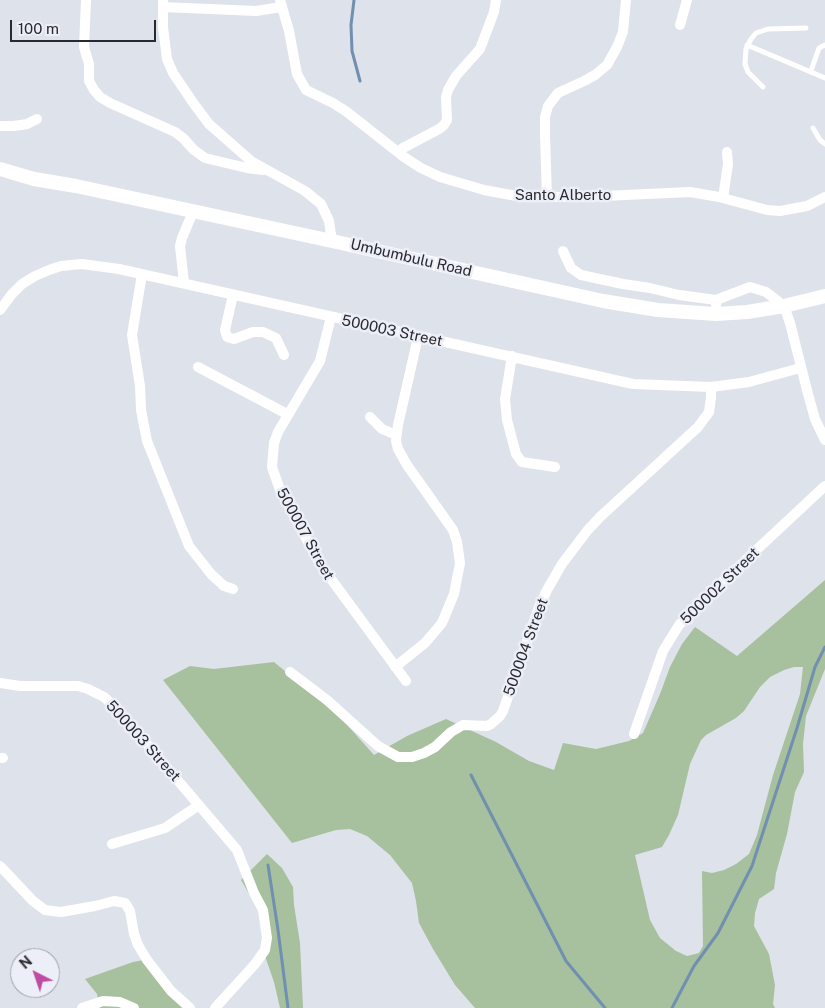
<!DOCTYPE html>
<html>
<head>
<meta charset="utf-8">
<style>
	body { margin:0 }
	#map { position:relative; width:825px; height:1008px; overflow:hidden; background:#dee2ea; font-family:"Public Sans",sans-serif }
	canvas { display:block }
	.north { position:absolute; left:10px; top:948px; width:50px; height:50px; box-sizing:border-box; background:#eceff8; border:1px solid #9ea0a7; border-radius:50%; rotate:319deg; font-size:14px; font-weight:700; line-height:20px; text-align:center; color:#292a2e }
	.north::after { content:''; display:block; margin:auto; width:18px; height:22px; background:#c04ba3; clip-path:polygon(50% 0,100% 100%,50% 72%,0 100%) }
	.scale { position:absolute; left:10px; top:20px; width:146px; height:22px; box-sizing:border-box; border:2px solid #292a2e; border-top:0; padding-left:6px; font-size:15px; line-height:18px; white-space:nowrap; color:#292a2e; -webkit-text-stroke:4px #eceff8; paint-order:stroke }
</style>
</head>
<body>
<div id="map">
<canvas width="825" height="1008"></canvas>
<div class="north">N</div>
<div class="scale">100 m</div>
</div>
<script>
const ctx = document.querySelector('canvas').getContext('2d');
ctx.lineJoin = 'round';
function paint(path, color) { ctx.fillStyle = color; ctx.fill(path, 'evenodd'); }
const poly = rows => new Path2D(rows.map(r => 'M' + r).join(''));
function strokePath(path, color, width, dash) { ctx.strokeStyle = color; ctx.lineWidth = width; ctx.lineCap = dash ? 'butt' : 'round'; ctx.setLineDash(dash || []); ctx.stroke(path); }
function label(font, color, halo, rows, align = 'center') {
  ctx.font = font + ' "Public Sans",sans-serif'; ctx.lineWidth = 5; ctx.setLineDash([]); ctx.textBaseline = 'middle'; ctx.strokeStyle = halo; ctx.fillStyle = color; for (const [text, x, y, turn = 0] of rows) {
    ctx.save(); ctx.translate(x, y); ctx.rotate((+turn || 0) * Math.PI / 180); ctx.textAlign = isNaN(turn) ? turn : align; if (halo) ctx.strokeText(text, 0, 0); ctx.fillText(text, 0, 0); ctx.restore();
  }
}
paint(poly([
	[825,580,825,669,806,716,803,744,804,772,795,792,787,834,776,873,774,889,759,899,755,913,754,926,769,954,775,985,773,1004,775,1008,475,1008,455,985,433,949,419,923,416,901,412,883,390,855,367,836,350,829,336,830,292,843,163,680,190,666,214,669,274,662,340,717,374,755,407,736,446,719,496,742,529,761,554,770,563,743,596,749,629,741,643,733,660,694,670,667,682,644,695,627,737,656],
	[794,667,803,667,800,694,773,775,757,835,749,854,736,864,724,870,712,873,702,871,703,946,699,953,687,956,676,951,660,938,650,920,635,855,662,847,669,835,678,815,690,764,701,740,706,735,736,718,744,711,760,687,770,677,784,670],
	[267,854,282,868,293,887,294,905,300,943,303,1008,280,1008,274,982,266,959,261,914,241,880],
	[149,959,192,1008,100,1008,97,994,85,979,133,962]
]), '#a7c09e');
strokePath(poly([
	[354,0,351,25,352,51,360,81],
	[471,775,566,961,605,1008],
	[268,865,278,930,288,1008],
	[672,1008,694,966,718,933,752,866,797,728,815,667,825,647]
]), '#718fb0', 3);
strokePath(poly([
	[747,45,825,78],
	[811,71,819,48,825,45],
	[763,87,748,72,745,64,746,49,751,39,756,33,768,29,806,28],
	[813,128,820,140,825,144]
]), '#fff', 5);
strokePath(poly([
	[86,0,84,47,89,64,89,81,94,90,100,97,110,103,175,132,183,138,194,150,205,158,247,168,263,170],
	[163,0,163,27,167,59,173,73,194,104,209,124,251,161,305,191,321,204,329,221,332,241],
	[280,0,289,31,297,74,306,90,333,103,347,112,404,157,421,168,440,177,484,190,522,197,582,197,690,192,719,197,767,210,780,211,807,206,825,197],
	[163,7,256,11,281,7],
	[680,25,687,0],
	[0,126,14,126,27,124,37,119],
	[398,152,403,148,439,129,444,125,447,120,446,97,448,90,456,76,480,49,494,12,496,0],
	[547,197,545,135,545,117,548,106,558,93,584,81,595,75,607,65,617,47,623,32,626,0],
	[723,198,728,164,727,152],
	[563,251,571,268,581,275,623,284,650,288,679,295,716,300,716,305],
	[142,274,132,335,140,386,141,410,147,441,189,546,211,574,224,586,233,589],
	[184,283,180,246,182,238,193,212],
	[233,295,225,330,227,337,234,339,253,332,263,332,276,338,284,355],
	[716,300,750,287,766,292,784,306,790,323,808,394,815,419,825,440],
	[0,310,12,294,22,284,35,276,49,270,61,266,82,264,119,269,633,384,711,387,749,382,800,368],
	[331,317,320,361,278,432,274,443,272,467,280,490,320,564,406,681],
	[512,356,505,399,507,420,516,454,522,462,555,467],
	[198,367,287,414],
	[370,417,382,429,396,435],
	[395,667,425,643,442,623,454,594,460,563,457,542,453,530,407,465,398,449,396,441,398,425,418,337],
	[290,672,327,700,378,746,398,757,412,757,424,753,435,747,451,732,463,725,487,726,491,724,500,716,503,711,539,607,547,590,562,564,587,531,600,517,698,427,709,412,711,398,711,387],
	[0,683,20,686,78,686,88,689,104,697,118,710,237,850,254,893,263,910,267,938,265,950,255,964,215,1008],
	[634,734,663,651,679,625,705,598,825,486],
	[0,758,3,758],
	[112,844,165,828,199,805],
	[0,866,33,901,45,910,61,912,95,906,114,901,125,903,130,911,134,934,138,945,147,960,171,991,190,1008],
	[82,1008,103,1001,120,1002,134,1008]
]), '#fff', 10);
strokePath(poly([
	[0,169,34,179,76,186,332,241,603,301,658,310,716,314,747,312,784,306,825,296]
]), '#fff', 14);
label('15px', '#292a2e', '#eceff8', [
	["Santo Alberto",563,195],
	["Umbumbulu Road",411,258,13],
	["500003 Street",392,331,12],
	["500007 Street",305,534,61],
	["500002 Street",720,586,-44],
	["500004 Street",526,647,-70],
	["500003 Street",143,741,48]
]);
</script>
</body>
</html>
